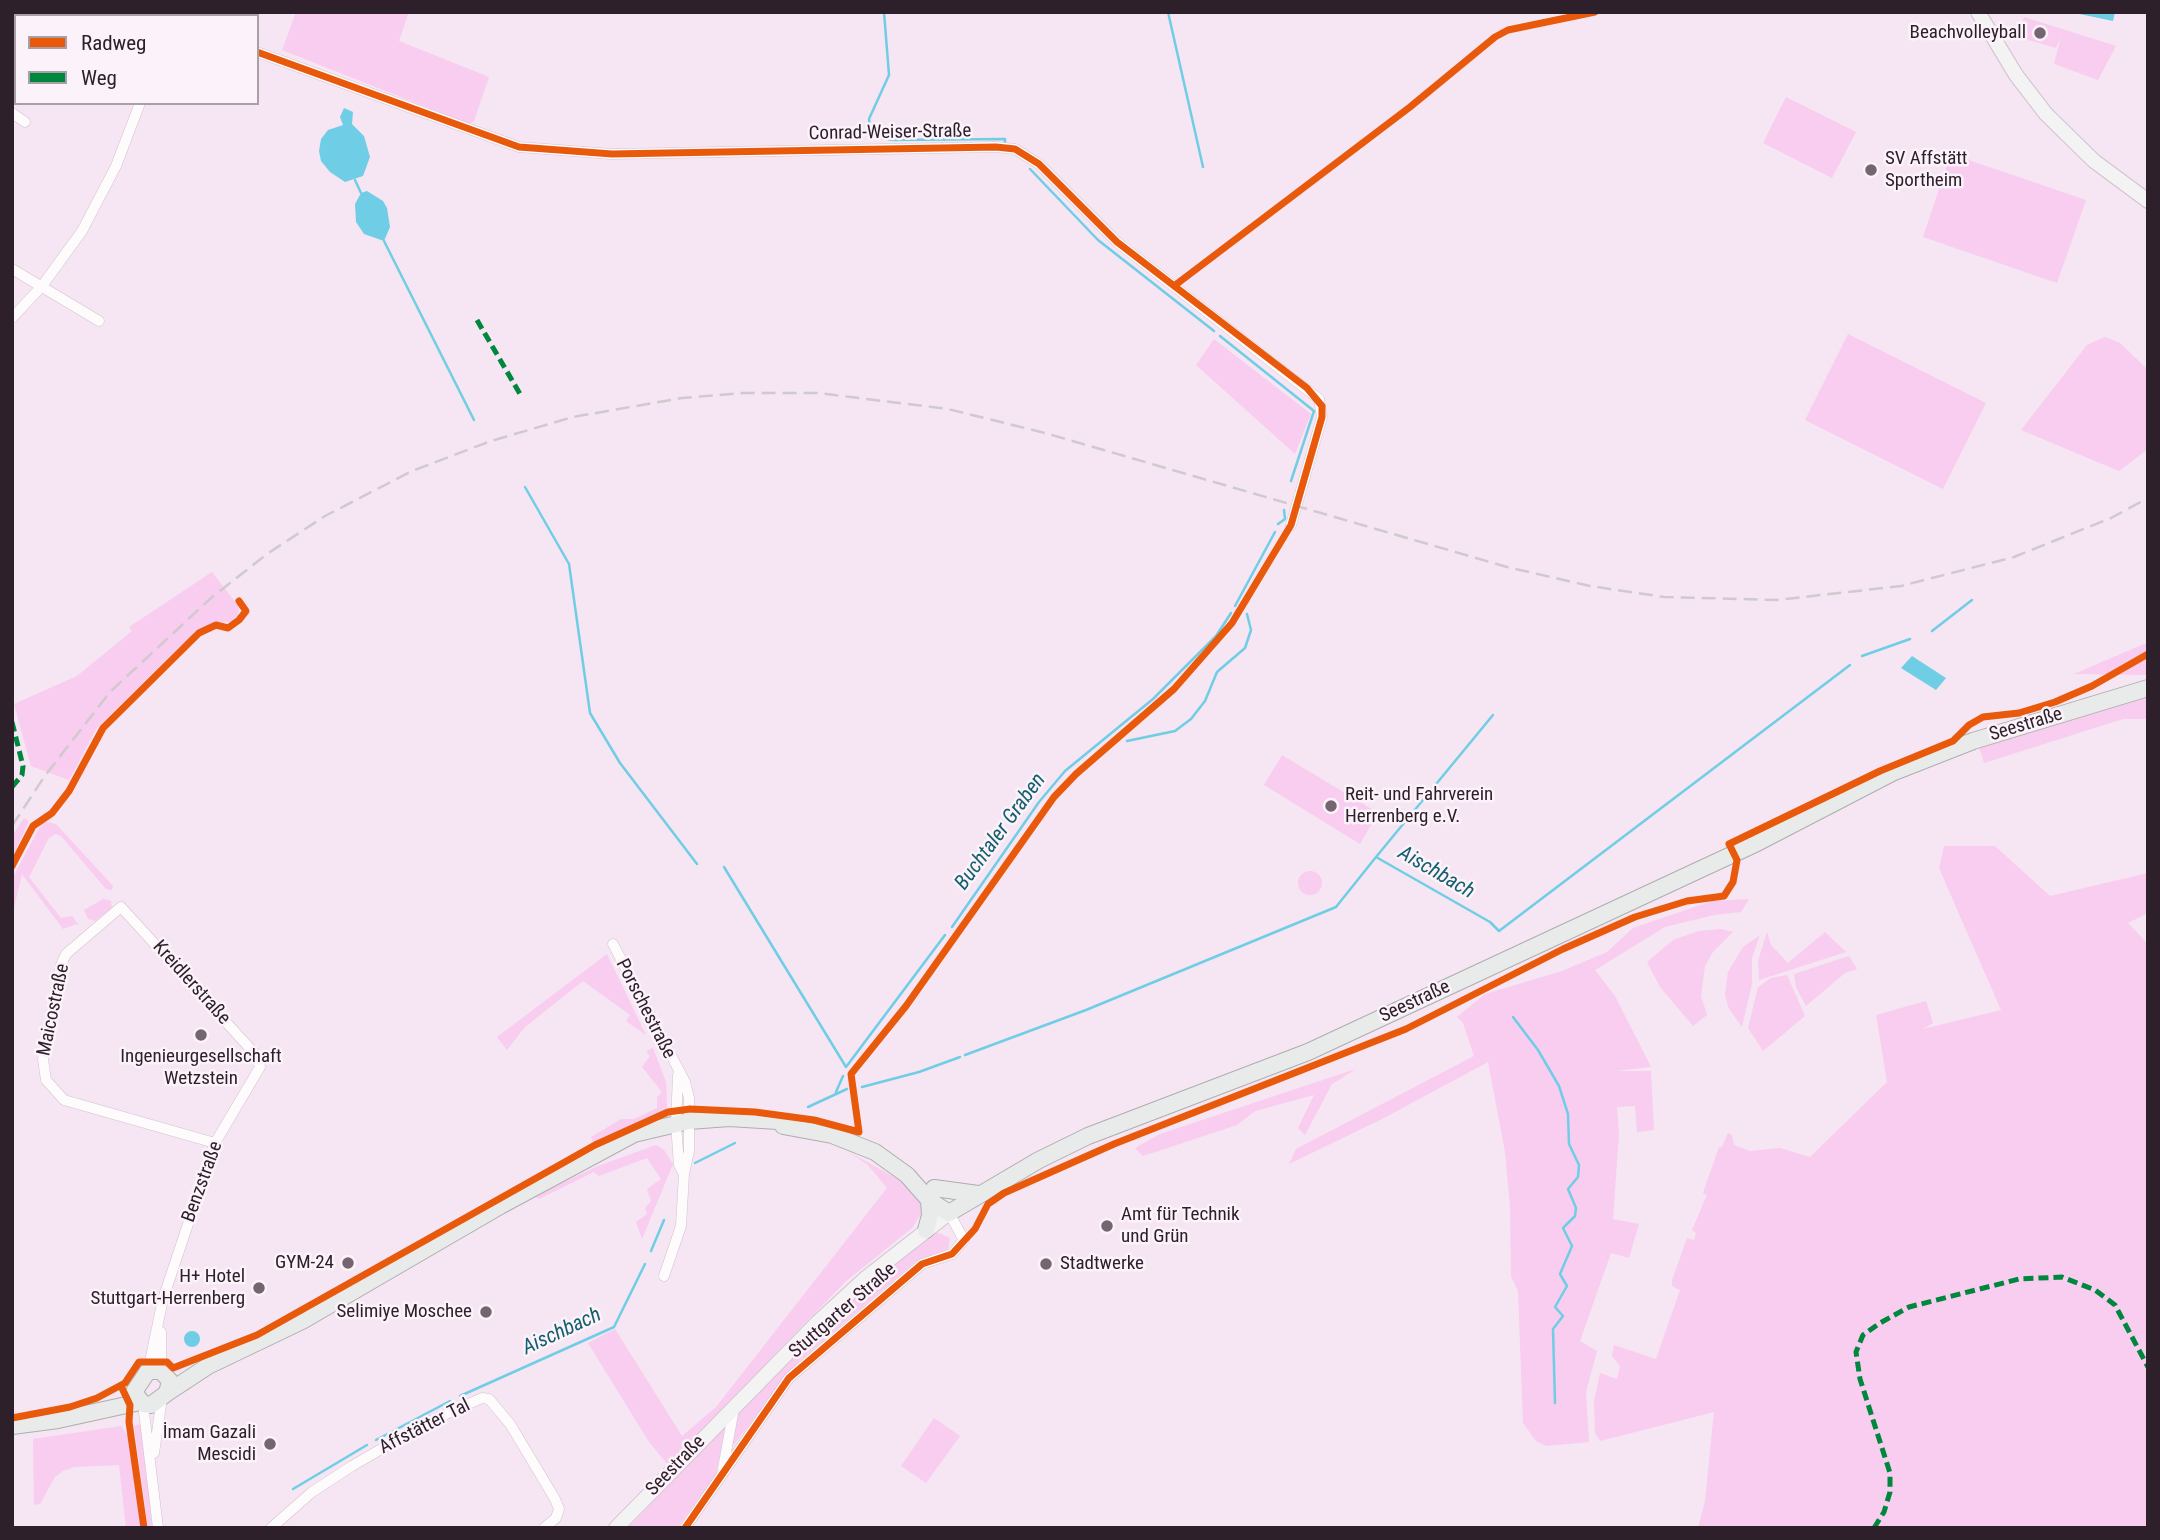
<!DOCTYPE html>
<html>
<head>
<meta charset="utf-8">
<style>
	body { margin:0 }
	#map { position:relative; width:2160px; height:1540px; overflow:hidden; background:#f6e5f2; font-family:"Roboto Condensed",sans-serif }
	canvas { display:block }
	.frame { position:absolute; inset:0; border:14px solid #2e202b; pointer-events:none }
	.legend { position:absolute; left:14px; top:14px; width:245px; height:91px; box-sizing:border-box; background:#fbf3f9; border:2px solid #a99fa7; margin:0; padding:9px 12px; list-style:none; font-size:21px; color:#2e202b }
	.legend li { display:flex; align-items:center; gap:14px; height:35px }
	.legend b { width:35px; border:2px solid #a99fa7 }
</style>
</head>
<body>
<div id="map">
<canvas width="2160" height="1540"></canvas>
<div class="frame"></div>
<ul class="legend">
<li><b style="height:9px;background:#e8590c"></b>Radweg</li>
<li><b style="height:9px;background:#00873e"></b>Weg</li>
</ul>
</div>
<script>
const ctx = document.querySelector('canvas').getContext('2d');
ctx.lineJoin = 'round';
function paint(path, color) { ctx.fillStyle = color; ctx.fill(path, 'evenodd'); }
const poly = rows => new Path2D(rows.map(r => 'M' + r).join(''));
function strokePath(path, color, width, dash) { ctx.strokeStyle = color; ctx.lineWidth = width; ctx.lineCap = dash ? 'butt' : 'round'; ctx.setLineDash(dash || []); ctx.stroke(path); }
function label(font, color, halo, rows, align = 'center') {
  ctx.font = font + ' "Roboto Condensed",sans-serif'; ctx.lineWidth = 5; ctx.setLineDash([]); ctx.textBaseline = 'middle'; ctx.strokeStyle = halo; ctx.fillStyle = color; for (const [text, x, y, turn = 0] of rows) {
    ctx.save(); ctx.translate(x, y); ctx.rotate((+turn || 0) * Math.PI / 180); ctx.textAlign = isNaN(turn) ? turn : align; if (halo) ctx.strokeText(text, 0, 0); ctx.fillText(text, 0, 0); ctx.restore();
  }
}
paint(poly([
	[296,12,409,12,399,41,489,77,474,121,469,124,282,50],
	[2024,17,2116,46,2098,80,2054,64,2061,36,2056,48,2018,37],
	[1786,97,1856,132,1832,178,1763,143],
	[1951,154,2086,200,2057,283,1923,237],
	[1848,334,1986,403,1943,489,1805,420],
	[2105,337,2120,343,2148,370,2148,449,2119,471,2021,430,2087,345],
	[1214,339,1311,414,1295,454,1196,365],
	[212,572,239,607,238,616,231,622,211,623,178,648,97,728,69,780,31,766,14,704,77,676,132,631,129,627],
	[2148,643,2148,675,2074,674,2144,644],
	[2148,693,2148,719,2123,719,1984,763,1978,744],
	[1282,755,1378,813,1360,844,1264,785],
	[24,818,29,821,12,858,12,836],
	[43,821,56,824,113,886,112,890,106,889,61,836,56,834,49,838,29,877,61,918,72,916,79,925,76,924,63,929,22,874,12,916,12,879],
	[1944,846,1995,846,2050,896,2148,873,2148,913,2128,923,2148,944,2148,1528,1698,1528,1705,1501,1714,1412,1600,1441,1595,1433,1594,1401,1600,1373,1617,1379,1620,1366,1612,1356,1614,1345,1656,1359,1680,1290,1672,1286,1672,1280,1687,1238,1694,1240,1696,1233,1692,1230,1707,1195,1703,1193,1719,1147,1722,1147,1728,1133,1732,1135,1734,1145,1750,1151,1780,1148,1810,1157,1887,1082,1876,1015,1926,1001,1933,1023,1923,1029,2001,1010,1939,868],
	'1298 883a12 12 0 1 1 24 0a12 12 0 1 1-24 0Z',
	[103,899,111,901,112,908,95,921,88,919,84,910],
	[1749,899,1741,912,1714,915,1665,927,1595,970,1615,996,1651,1067,1615,1071,1651,1071,1654,1130,1637,1132,1635,1106,1617,1107,1619,1134,1613,1219,1639,1224,1629,1258,1611,1253,1580,1341,1597,1351,1586,1392,1589,1442,1546,1446,1536,1441,1523,1423,1518,1291,1511,1276,1510,1206,1505,1152,1488,1062,1382,1119,1289,1164,1296,1149,1474,1056,1463,1023,1457,1017,1485,994,1562,971,1607,952,1633,928,1712,901],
	[1721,929,1733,932,1713,952,1705,966,1701,996,1707,1015,1693,1026,1660,987,1647,962,1673,940,1699,931],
	[1767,932,1771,945,1788,963,1825,932,1846,952,1759,980,1758,961],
	[1760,935,1752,958,1752,984,1742,1027,1729,1009,1725,995,1728,972,1743,947],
	[607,954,646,1035,626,1021,630,1015,583,981,525,1027,507,1050,497,1037],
	[1849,956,1857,969,1845,973,1806,1006,1796,987,1794,974],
	[1787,975,1805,1016,1763,1051,1748,1028,1758,987,1771,978],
	[653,1048,666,1082,667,1107,662,1114,593,1142,591,1137,621,1119,634,1119,657,1108,657,1097,662,1092,642,1067,650,1056,646,1051],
	[1356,1069,1332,1084,1305,1135,1298,1128,1314,1095,1255,1111,1237,1125,1143,1156,1135,1148,1160,1134],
	[656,1145,664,1150,673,1164,642,1239,636,1222,647,1214,645,1208,651,1201,647,1189,661,1179,647,1158,599,1176,594,1172,539,1199,535,1196,598,1166],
	[849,1152,903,1182,925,1208,912,1228,845,1282,668,1465,649,1442,588,1343,615,1329,682,1436,716,1407,887,1188,868,1165],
	[936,1232,950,1238,948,1249,915,1262,799,1361,729,1451,738,1414,786,1362,845,1305,903,1255],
	[934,1418,960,1436,926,1483,901,1466],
	[140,1424,144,1440,152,1528,148,1528,134,1426],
	[726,1424,716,1474,678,1527,628,1528],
	[121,1426,132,1442,144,1528,126,1528,119,1465,74,1467,63,1471,55,1477,40,1504,34,1505,33,1439]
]), '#f8cdef');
paint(poly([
	[2070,12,2115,12,2113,21],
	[344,108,353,112,352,124,364,136,370,157,363,176,345,182,330,172,321,161,319,151,321,139,328,130,343,125,340,117],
	[367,191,383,201,387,208,390,227,384,241,364,234,356,222,355,204,361,193],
	[1912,656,1946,678,1936,690,1901,668],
	'184 1339a8 8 0 1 1 16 0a8 8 0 1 1-16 0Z'
]), '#6fcee5');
strokePath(poly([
	[884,12,889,75,869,119,870,128,882,138,892,140,1005,139,1005,143],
	[1168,12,1203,167],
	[1030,169,1098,240,1214,331],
	[355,180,361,193],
	[384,241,474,420],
	[1220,336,1314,411,1291,481],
	[525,487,569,564,590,713,620,763,697,864],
	[1278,524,1285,519,1284,510],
	[1235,606,1275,532],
	[1932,631,1972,600],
	[1862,656,1910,639],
	[1127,741,1175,731,1191,719,1205,701,1217,672,1245,648,1251,630,1247,614],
	[1376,857,1493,715],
	[724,867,846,1067,945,935],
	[952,927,1039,802,1065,771,1153,699,1216,636,1231,613],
	[1513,1017,1538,1050,1559,1086,1568,1114,1569,1144,1579,1165,1578,1177,1568,1189,1576,1208,1575,1216,1563,1228,1572,1246,1560,1274,1567,1286,1555,1307,1563,1316,1553,1329,1555,1403],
	[965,1055,1086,1010,1336,907,1376,857,1490,922,1499,931,1850,665],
	[862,1087,919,1072,960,1057],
	[836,1092,843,1076],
	[808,1107,847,1089],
	[695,1163,735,1143],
	[651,1251,664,1220],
	[460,1396,614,1327,645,1264],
	[376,1440,450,1401],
	[293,1489,367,1445]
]), '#6fcee5', 2.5);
const street = poly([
	[125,12,139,16],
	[167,16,168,12],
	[257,52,519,147,612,154,996,147,1015,149,1039,164,1117,242,1319,399,1322,417,1291,525],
	[12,113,25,122],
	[12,269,99,321],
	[12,318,42,286,82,231,116,166,140,103],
	[613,944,685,1082,689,1098,689,1151,684,1174,681,1226,664,1276],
	[678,1075,676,1124,679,1165,684,1174],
	[161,1332,161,1371],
	[148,1371,163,1299,215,1143,260,1067,256,1055,121,907,66,954,61,965,43,1059,46,1080,64,1100,215,1143],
	[143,1404,158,1528],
	[154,1453,162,1398],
	[723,1469,734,1408],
	[271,1528,312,1492,352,1466,426,1423,482,1398,489,1399,510,1424,555,1499,559,1509,556,1518,544,1528],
	[685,1528,789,1378,922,1264,952,1254,964,1240,949,1213]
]);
const secondary = poly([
	[1978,12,2016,75,2046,114,2094,161,2148,201],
	[616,1528,817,1323,867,1277,949,1213]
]);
const primary = poly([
	[783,1126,832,1135,875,1152,907,1175,929,1200,949,1213],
	[934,1188,978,1194],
	[949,1213,1039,1160,1088,1136,1308,1052,1757,843,1894,772,1973,741,2148,688],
	[926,1230,930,1215,929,1200],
	[148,1371,161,1371,170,1381,167,1393,151,1405,143,1404,134,1392,148,1371],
	[167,1393,208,1366,302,1321,500,1206,634,1134,689,1121,729,1118,778,1121,791,1127],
	[12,1426,58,1420,140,1402]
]);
strokePath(street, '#d2c3ce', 11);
strokePath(secondary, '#d2c3ce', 16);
strokePath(primary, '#adaeae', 18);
strokePath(street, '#fefbfd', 10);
strokePath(secondary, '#f3f3f4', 14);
strokePath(primary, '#e9ebea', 16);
strokePath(poly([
	[12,826,44,777,110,692,211,598,267,554,325,516,412,471,491,441,573,417,682,398,743,393,818,393,948,409,1045,433,1507,567,1590,586,1664,597,1777,600,1901,586,2014,557,2111,518,2148,498]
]), '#cfcacd', 2.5, [14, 7]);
strokePath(poly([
	[477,320,520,394],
	[12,722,23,766,22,775,12,787],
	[1874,1528,1884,1512,1890,1492,1890,1473,1860,1379,1856,1352,1863,1335,1880,1323,1909,1307,2019,1279,2062,1277,2095,1290,2115,1305,2148,1367]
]), '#00873e', 5, [10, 5]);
strokePath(poly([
	[1174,286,1410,107,1495,37,1508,30,1595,12],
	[12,866,33,826,52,813,69,791,103,728,199,633,216,625,228,628,239,620,246,611,239,601],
	[121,1386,130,1405,129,1422,144,1528],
	[12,1418,70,1407,97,1398,125,1383,139,1362,167,1362,173,1368,257,1335,595,1145,668,1112,690,1109,755,1112,814,1120,859,1132,851,1074,906,1006,1054,797,1076,774,1174,689,1232,623,1291,525,1322,417,1322,406,1307,388,1117,242,1039,164,1015,149,996,147,612,154,519,147,257,52],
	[685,1528,789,1378,922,1264,952,1254,975,1229,988,1204,1004,1193,1114,1144,1406,1029,1563,949,1635,917,1687,901,1724,896,1733,882,1737,860,1729,844,1880,771,1953,741,1969,725,1983,717,2019,713,2055,702,2092,686,2148,654]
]), '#e8590c', 7);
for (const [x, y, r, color] of [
	[2040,33,7,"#746571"],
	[1871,170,7,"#746571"],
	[1331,806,7,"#746571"],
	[201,1035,7,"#746571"],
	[1107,1226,7,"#746571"],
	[348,1263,7,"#746571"],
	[1046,1264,7,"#746571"],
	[259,1288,7,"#746571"],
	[486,1312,7,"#746571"],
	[270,1444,7,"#746571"]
]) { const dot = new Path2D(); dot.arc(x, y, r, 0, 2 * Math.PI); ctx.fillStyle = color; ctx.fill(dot); strokePath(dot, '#fbf3f9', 2.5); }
label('19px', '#2e202b', '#fbf3f9', [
	["Beachvolleyball",2026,33],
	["SV Affstätt",1885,159,"left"],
	["Sportheim",1885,181,"left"],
	["Reit- und Fahrverein",1345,795,"left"],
	["Herrenberg e.V.",1345,817,"left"],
	["Ingenieurgesellschaft",201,1057,"center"],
	["Wetzstein",201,1079,"center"],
	["Amt für Technik",1121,1215,"left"],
	["und Grün",1121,1237,"left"],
	["GYM-24",334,1263],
	["Stadtwerke",1060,1264,"left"],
	["H+ Hotel",245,1277],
	["Stuttgart-Herrenberg",245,1299],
	["Selimiye Moschee",472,1312],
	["İmam Gazali",256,1433],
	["Mescidi",256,1455]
], 'right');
label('19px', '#2e202b', '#fbf3f9', [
	["Conrad-Weiser-Straße",890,133,-1],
	["Seestraße",2026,725,-17],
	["Kreidlerstraße",191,983,48],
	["Seestraße",1415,1002,-25],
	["Porschestraße",645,1009,63],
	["Maicostraße",54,1010,-78],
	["Benzstraße",203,1182,-70],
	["Stuttgarter Straße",843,1311,-41],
	["Affstätter Tal",425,1427,-27],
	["Seestraße",676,1466,-46]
]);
label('italic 21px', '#135f6d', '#fbf3f9', [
	["Buchtaler Graben",1001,832,-54],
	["Aischbach",1436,873,30],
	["Aischbach",562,1332,-25]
]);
</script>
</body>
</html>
